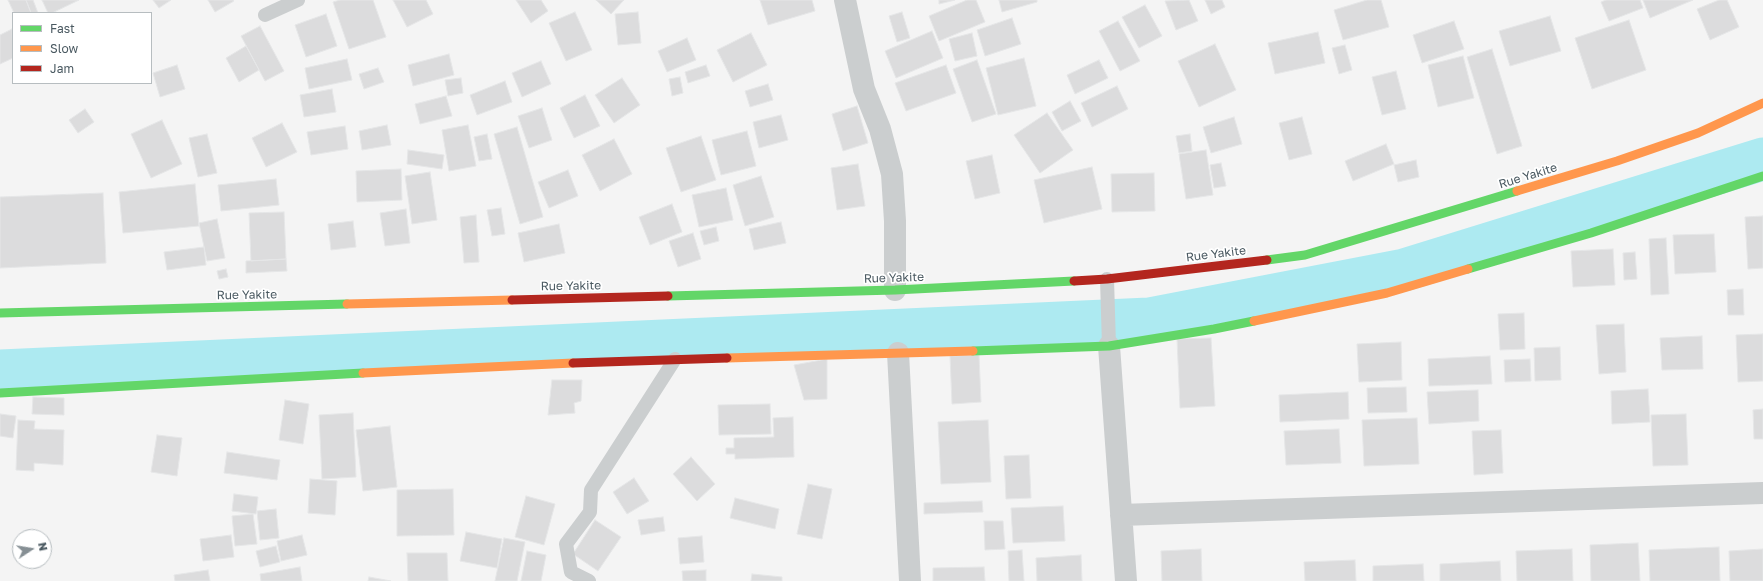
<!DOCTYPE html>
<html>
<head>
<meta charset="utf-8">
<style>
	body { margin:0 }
	#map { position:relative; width:1763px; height:581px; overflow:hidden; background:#f4f4f4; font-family:"Golos Text",sans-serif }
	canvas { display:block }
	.legend { position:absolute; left:12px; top:12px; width:140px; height:72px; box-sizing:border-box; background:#fff; border:1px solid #b7bdc0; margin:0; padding:5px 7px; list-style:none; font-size:12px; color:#4a5961 }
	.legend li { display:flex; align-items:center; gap:8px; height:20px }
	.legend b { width:20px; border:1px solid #b7bdc0 }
	.north { position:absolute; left:12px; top:529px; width:40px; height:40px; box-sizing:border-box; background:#fff; border:1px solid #b7bdc0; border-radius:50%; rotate:78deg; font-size:11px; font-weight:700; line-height:16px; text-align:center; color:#4a5961 }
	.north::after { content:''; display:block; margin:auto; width:14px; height:18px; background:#868f94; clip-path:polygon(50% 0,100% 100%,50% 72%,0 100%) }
</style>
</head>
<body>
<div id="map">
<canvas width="1763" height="581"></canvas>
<ul class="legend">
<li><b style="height:5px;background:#63d668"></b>Fast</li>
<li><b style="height:5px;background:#ff974d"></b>Slow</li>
<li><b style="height:5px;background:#b3261e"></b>Jam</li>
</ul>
<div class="north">N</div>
</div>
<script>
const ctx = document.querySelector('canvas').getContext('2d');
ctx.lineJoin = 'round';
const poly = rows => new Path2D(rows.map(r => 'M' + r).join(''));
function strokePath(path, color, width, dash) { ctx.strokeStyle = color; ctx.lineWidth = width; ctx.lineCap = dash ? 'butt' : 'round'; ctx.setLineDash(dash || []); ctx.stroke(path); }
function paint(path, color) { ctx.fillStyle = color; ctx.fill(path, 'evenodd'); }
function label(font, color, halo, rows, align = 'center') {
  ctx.font = font + ' "Golos Text",sans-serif'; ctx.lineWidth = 3.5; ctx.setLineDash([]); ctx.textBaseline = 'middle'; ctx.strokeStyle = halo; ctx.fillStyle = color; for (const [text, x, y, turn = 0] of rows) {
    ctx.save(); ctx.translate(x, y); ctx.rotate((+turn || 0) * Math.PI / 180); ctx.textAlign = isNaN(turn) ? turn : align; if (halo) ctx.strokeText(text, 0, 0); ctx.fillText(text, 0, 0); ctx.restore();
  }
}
strokePath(poly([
	[0,371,1149,319,1404,270,1763,159]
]), '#adeaf1', 43);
const building = poly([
	[8,0,26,0,31,13,14,13,8,0],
	[26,0,33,0,38,13,31,13,26,0],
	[42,0,79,0,52,13,48,13,42,0],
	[153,0,171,0,159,8,153,0],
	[208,0,233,0,234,1,215,12,208,0],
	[340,0,373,0,386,37,349,49,333,2,340,0],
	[393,0,426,0,433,14,407,27,393,0],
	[516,0,541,0,548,11,531,23,516,0],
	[596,0,624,0,611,14,596,0],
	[760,0,812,0,815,11,768,25,760,0],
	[939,0,955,0,939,4,939,0],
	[967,0,976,0,985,22,939,41,929,16,967,0],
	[999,0,1037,0,1037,2,1002,12,999,0],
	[1189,0,1198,21,1176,30,1165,1,1189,0],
	[1205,0,1222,0,1225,7,1211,14,1205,0],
	[1367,0,1381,0,1389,27,1343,40,1334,10,1367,0],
	[1606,0,1640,0,1643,8,1609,21,1601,2,1606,0],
	[1643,0,1693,0,1650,18,1643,0],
	[1719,0,1727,0,1739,27,1710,40,1697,9,1719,0],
	[1145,5,1162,36,1139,48,1122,17,1145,5],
	[575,12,592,50,566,61,549,23,575,12],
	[638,12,641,43,618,45,615,14,638,12],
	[902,12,910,38,897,42,889,16,902,12],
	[326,14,337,46,306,57,295,25,326,14],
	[1550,16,1561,51,1510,66,1499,31,1550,16],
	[1012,18,1021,44,985,56,977,30,1012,18],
	[1629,20,1646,70,1592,89,1575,38,1629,20],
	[1118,21,1140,61,1120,71,1099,31,1118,21],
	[1454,21,1464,49,1422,63,1413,35,1454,21],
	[260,26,284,71,265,81,241,36,260,26],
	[12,29,13,58,0,64,0,35,12,29],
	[932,31,943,58,896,78,885,51,932,31],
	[1318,32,1325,63,1275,74,1268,43,1318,32],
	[751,33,767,65,733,82,717,50,751,33],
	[972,33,977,56,955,61,949,39,972,33],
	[687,38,696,60,667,72,658,51,687,38],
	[1215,44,1236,90,1199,107,1178,61,1215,44],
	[1345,45,1352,70,1339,74,1332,48,1345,45],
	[246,46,259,70,239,82,226,58,246,46],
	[1492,49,1522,146,1497,154,1467,57,1492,49],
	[449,54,454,75,413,86,408,65,449,54],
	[1463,56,1474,98,1438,107,1428,65,1463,56],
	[1024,58,1036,106,998,115,986,68,1024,58],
	[347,59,352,80,309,89,305,68,347,59],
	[977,60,996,114,972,122,953,69,977,60],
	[1099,60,1108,78,1075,94,1067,75,1099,60],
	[541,61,551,84,522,97,512,73,541,61],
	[177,65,185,89,160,97,153,73,177,65],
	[706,65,710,76,688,83,685,72,706,65],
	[946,65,956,93,906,111,895,83,946,65],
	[378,68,384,82,364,89,359,74,378,68],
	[1396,71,1406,109,1382,115,1372,77,1396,71],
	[680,77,683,93,672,96,669,79,680,77],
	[461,78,463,93,448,96,445,80,461,78],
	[622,78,640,105,614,123,595,95,622,78],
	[505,81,512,102,477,115,470,95,505,81],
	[768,84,773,100,750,107,745,91,768,84],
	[1117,86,1128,109,1092,127,1081,103,1117,86],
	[332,89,336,112,304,117,300,95,332,89],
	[585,95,600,126,574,138,560,108,585,95],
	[446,96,452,116,420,124,415,104,446,96],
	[1070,101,1081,121,1062,131,1052,112,1070,101],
	[857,106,868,143,843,151,832,114,857,106],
	[542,108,552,140,529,148,518,116,542,108],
	[85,109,94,122,78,133,69,120,85,109],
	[1047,113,1073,150,1040,173,1014,135,1047,113],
	[781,115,788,140,759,148,753,122,781,115],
	[1234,117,1242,144,1211,153,1203,127,1234,117],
	[1302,117,1312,154,1289,160,1279,123,1302,117],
	[162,120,182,164,151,178,131,134,162,120],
	[282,123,297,152,266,167,252,138,282,123],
	[387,125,391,145,362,150,359,131,387,125],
	[468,125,476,166,449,171,442,130,468,125],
	[345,126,348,149,311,155,307,132,345,126],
	[517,127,543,217,520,224,494,134,517,127],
	[747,131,756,166,721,175,712,140,747,131],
	[207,134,217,173,198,177,189,138,207,134],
	[487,134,492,159,479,161,474,137,487,134],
	[1190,134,1192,151,1179,153,1176,136,1190,134],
	[701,136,716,180,681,192,666,148,701,136],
	[614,139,632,174,600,191,582,155,614,139],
	[1386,144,1394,164,1353,181,1345,161,1386,144],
	[408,150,444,155,442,169,407,164,408,150],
	[1206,150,1213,195,1186,199,1179,154,1206,150],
	[992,155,1000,193,975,199,966,161,992,155],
	[1416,160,1419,177,1398,182,1394,165,1416,160],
	[1221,163,1226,186,1214,188,1210,165,1221,163],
	[858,164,865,206,837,210,831,168,858,164],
	[1092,167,1102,209,1044,223,1034,180,1092,167],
	[401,169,402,200,357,202,356,171,401,169],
	[568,170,578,196,549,208,538,182,568,170],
	[430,172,437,220,412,224,405,176,430,172],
	[1154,173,1155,211,1112,212,1111,174,1154,173],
	[761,176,774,217,745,226,733,185,761,176],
	[276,179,279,205,221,211,218,185,276,179],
	[195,184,199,226,123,233,119,192,195,184],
	[726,188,733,220,699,227,692,195,726,188],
	[103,193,106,263,0,268,0,197,103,193],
	[672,204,682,232,650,245,639,217,672,204],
	[501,208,505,234,492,236,487,210,501,208],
	[406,209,410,243,385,246,380,213,406,209],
	[284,212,286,259,251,261,249,213,284,212],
	[476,215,479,262,464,263,460,217,476,215],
	[1763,216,1763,268,1748,269,1745,217,1763,216],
	[217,219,225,258,207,261,199,223,217,219],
	[353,221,356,247,331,250,328,224,353,221],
	[781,222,786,243,754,250,749,229,781,222],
	[559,224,565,253,524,262,518,233,559,224],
	[716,227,719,241,704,245,700,231,716,227],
	[693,233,701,259,678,267,669,241,693,233],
	[1714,234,1716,272,1675,274,1673,235,1714,234],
	[1666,238,1669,294,1651,295,1649,239,1666,238],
	[204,247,206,265,167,270,164,252,204,247],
	[1613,249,1615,285,1573,287,1571,251,1613,249],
	[1635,252,1637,279,1624,280,1623,253,1635,252],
	[286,259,287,271,246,273,246,261,286,259],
	[226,269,228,277,219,279,217,271,226,269],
	[1743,289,1744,315,1728,315,1727,290,1743,289],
	[1524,313,1525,349,1500,350,1498,314,1524,313],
	[1624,324,1626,372,1599,374,1596,325,1624,324],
	[1763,334,1763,381,1738,382,1736,335,1763,334],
	[1702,336,1703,369,1662,370,1660,338,1702,336],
	[1211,338,1215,406,1180,408,1177,339,1211,338],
	[1401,342,1402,380,1359,382,1357,344,1401,342],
	[1560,347,1561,380,1535,381,1534,348,1560,347],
	[979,355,981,402,952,404,950,356,979,355],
	[1490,356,1492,384,1429,386,1428,359,1490,356],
	[827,359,827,399,804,400,794,365,827,359],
	[1530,359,1531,381,1505,382,1504,360,1530,359],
	[552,380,582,380,581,401,574,403,575,413,548,415,552,380],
	[1406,387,1407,412,1368,413,1367,388,1406,387],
	[1648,389,1650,422,1612,424,1611,391,1648,389],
	[1478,390,1479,421,1429,424,1427,392,1478,390],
	[1348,392,1349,419,1280,422,1279,395,1348,392],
	[33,397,64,398,64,415,32,414,33,397],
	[285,400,309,404,303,444,279,440,285,400],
	[770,404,771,434,719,435,718,405,770,404],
	[1763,409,1763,439,1754,439,1753,410,1763,409],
	[353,413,356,477,322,479,319,415,353,413],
	[0,414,16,416,13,438,0,436,0,414],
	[1686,414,1688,465,1653,466,1651,415,1686,414],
	[793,417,794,457,735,459,735,454,726,454,726,448,734,448,734,438,774,437,773,418,793,417],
	[1417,418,1419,464,1364,466,1362,420,1417,418],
	[18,420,35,421,34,429,64,430,63,465,34,463,34,471,16,470,18,420],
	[988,420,991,482,941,484,938,422,988,420],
	[390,426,397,487,363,491,356,430,390,426],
	[1339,429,1341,463,1286,465,1284,431,1339,429],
	[1501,430,1503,473,1474,475,1472,431,1501,430],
	[157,435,182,438,177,476,151,472,157,435],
	[227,452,280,460,277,480,224,473,227,452],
	[1029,455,1031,498,1006,499,1004,456,1029,455],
	[691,457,715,484,697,501,673,474,691,457],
	[634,478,649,501,627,514,613,492,634,478],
	[310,479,337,481,335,515,308,513,310,479],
	[808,484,832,489,822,539,797,534,808,484],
	[453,489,454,535,397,536,397,490,453,489],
	[234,494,258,497,256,514,232,511,234,494],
	[526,496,555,504,544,545,515,537,526,496],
	[735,498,779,509,775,529,730,518,735,498],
	[982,501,983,512,924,514,924,503,982,501],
	[1063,506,1065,541,1013,543,1011,508,1063,506],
	[276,509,279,538,260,540,257,511,276,509],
	[253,514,257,544,235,546,232,516,253,514],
	[663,517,665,531,641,535,638,520,663,517],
	[595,520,621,537,598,571,573,554,595,520],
	[984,521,1003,521,1005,549,985,550,984,521],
	[466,532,502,539,497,568,460,561,466,532],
	[231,535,234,557,203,561,200,539,231,535],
	[302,535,307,555,281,561,277,541,302,535],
	[702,536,704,562,680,564,678,538,702,536],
	[504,538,525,542,517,581,495,581,504,538],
	[1638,543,1640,581,1591,581,1590,545,1638,543],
	[276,546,280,562,260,567,256,551,276,546],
	[1719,547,1720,581,1650,581,1649,550,1719,547],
	[1201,549,1202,581,1162,581,1161,551,1201,549],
	[1572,549,1573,581,1517,581,1516,551,1572,549],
	[1763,549,1763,581,1730,581,1729,551,1763,549],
	[1022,550,1024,581,1009,581,1008,551,1022,550],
	[527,551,546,555,541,581,521,581,527,551],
	[407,553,447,553,448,581,408,581,407,553],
	[1081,555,1082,581,1037,581,1036,558,1081,555],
	[1355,560,1356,581,1305,581,1304,562,1355,560],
	[1500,561,1501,581,1440,581,1440,564,1500,561],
	[1423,564,1424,581,1373,581,1373,566,1423,564],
	[300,567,302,581,261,581,260,574,300,567],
	[984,567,985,581,933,581,933,568,984,567],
	[208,570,210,581,175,581,174,575,208,570],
	[706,570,706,581,683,581,682,571,706,570],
	[752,574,782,577,782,581,751,581,752,574],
	[369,577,391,581,368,581,369,577]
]);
paint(building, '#dcdcdd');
strokePath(building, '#e5e6e7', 1);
strokePath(poly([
	[265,15,298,0],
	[1107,279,1109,346],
	[589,581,571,572,566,544,590,512,591,490,675,359]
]), '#cbcecf', 14);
strokePath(poly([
	[845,0,864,89,880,129,892,174,895,221,895,290],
	[1109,346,1126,581],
	[898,353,910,581],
	[1121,515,1763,493]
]), '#cbcecf', 22);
strokePath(poly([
	[1267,260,1305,255,1517,191],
	[1468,269,1591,233,1763,176],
	[668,296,895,290,1074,281],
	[0,313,347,304],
	[973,351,1109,346,1214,329,1254,321],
	[0,393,363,373]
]), '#63d668', 9);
strokePath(poly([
	[1517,191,1617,161,1698,133,1763,103],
	[347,304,512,300],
	[1254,321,1387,293,1468,269],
	[727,358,973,351],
	[363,373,573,363]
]), '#ff974d', 9);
strokePath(poly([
	[1074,281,1107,279,1267,260],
	[512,300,668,296],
	[573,363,727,358]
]), '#b3261e', 9);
label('12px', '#4a5961', '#fff', [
	["Rue Yakite",1528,176,-17],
	["Rue Yakite",1216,254,-7],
	["Rue Yakite",894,278,-2],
	["Rue Yakite",571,286,-1],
	["Rue Yakite",247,295,-1]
]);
</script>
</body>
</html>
